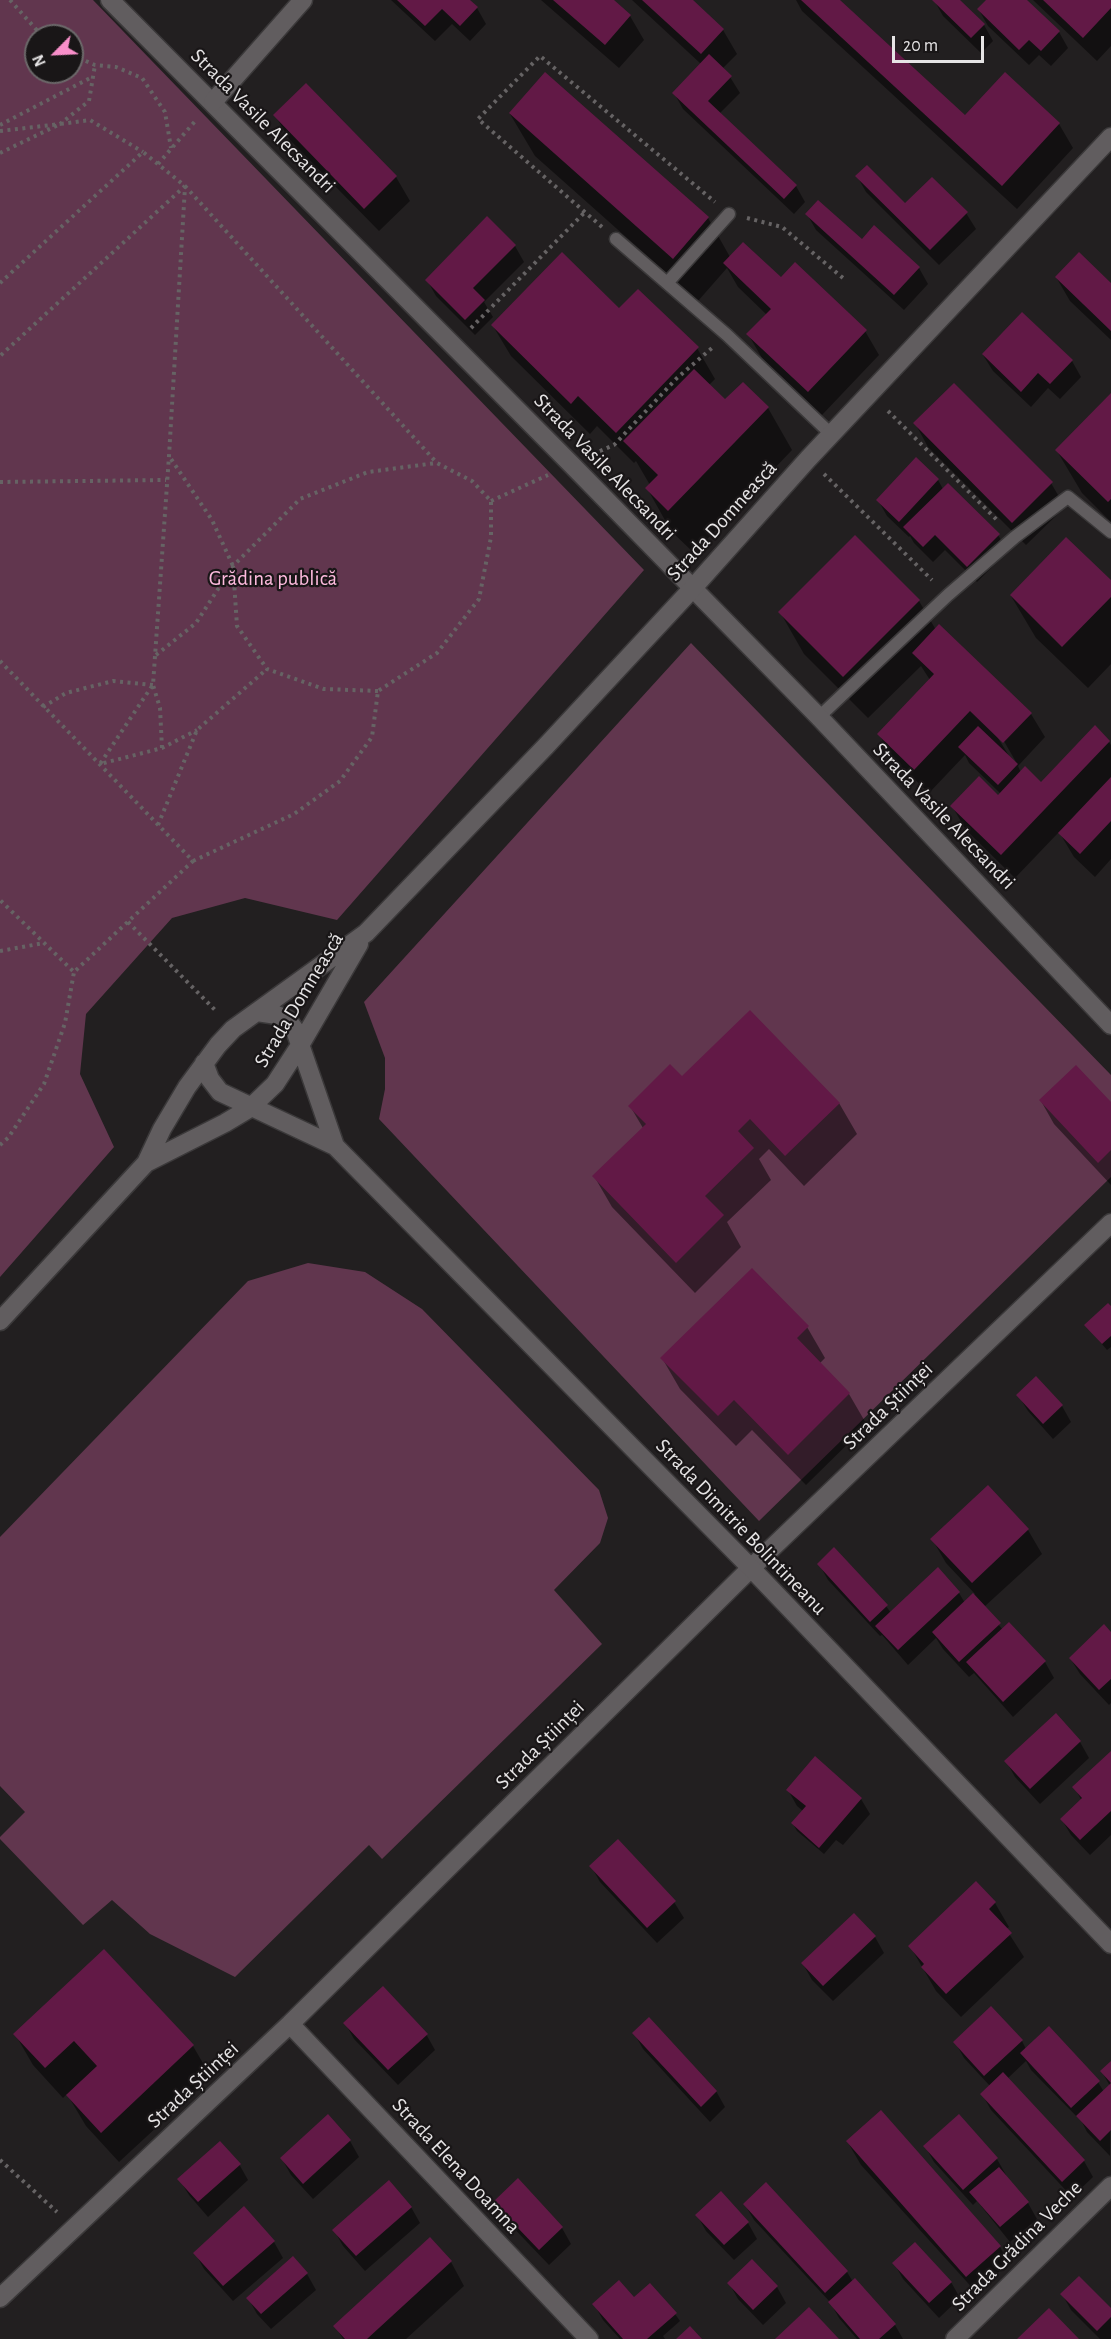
<!DOCTYPE html>
<html>
<head>
<meta charset="utf-8">
<style>
	body { margin:0 }
	#map { position:relative; width:1111px; height:2339px; overflow:hidden; background:#221f20; font-family:"Alegreya Sans",sans-serif }
	canvas { display:block }
	.north { position:absolute; left:24px; top:24px; width:60px; height:60px; box-sizing:border-box; background:#191617; border:2px solid #6b6869; border-radius:50%; rotate:246deg; font-size:16px; font-weight:700; line-height:24px; text-align:center; color:#e6e4e5 }
	.north::after { content:''; display:block; margin:auto; width:21px; height:27px; background:#f98fca; clip-path:polygon(50% 0,100% 100%,50% 72%,0 100%) }
	.scale { position:absolute; left:892px; top:36px; width:92px; height:27px; box-sizing:border-box; border:3px solid #e6e4e5; border-top:0; padding-left:8px; font-size:18px; line-height:21px; white-space:nowrap; color:#e6e4e5; -webkit-text-stroke:4px #191617; paint-order:stroke }
</style>
</head>
<body>
<div id="map">
<canvas width="1111" height="2339"></canvas>
<div class="north">N</div>
<div class="scale">20 m</div>
</div>
<script>
const ctx = document.querySelector('canvas').getContext('2d');
ctx.lineJoin = 'round';
function paint(path, color) { ctx.fillStyle = color; ctx.fill(path, 'evenodd'); }
const poly = rows => new Path2D(rows.map(r => 'M' + r).join(''));
function strokePath(path, color, width, dash) { ctx.strokeStyle = color; ctx.lineWidth = width; ctx.lineCap = dash ? 'butt' : 'round'; ctx.setLineDash(dash || []); ctx.stroke(path); }
function label(font, color, halo, rows, align = 'center') {
  ctx.font = font + ' "Alegreya Sans",sans-serif'; ctx.lineWidth = 4.5; ctx.setLineDash([]); ctx.textBaseline = 'middle'; ctx.strokeStyle = halo; ctx.fillStyle = color; for (const [text, x, y, turn = 0] of rows) {
    ctx.save(); ctx.translate(x, y); ctx.rotate((+turn || 0) * Math.PI / 180); ctx.textAlign = isNaN(turn) ? turn : align; if (halo) ctx.strokeText(text, 0, 0); ctx.fillText(text, 0, 0); ctx.restore();
  }
}
paint(poly([
	[0,0,93,0,644,570,337,920,245,898,172,918,86,1014,80,1074,114,1147,0,1277],
	[36,36,72,36,72,72,36,72],
	[691,643,1111,1075,1111,1177,759,1521,379,1119,385,1089,385,1058,364,1002],
	[308,1263,365,1272,422,1309,599,1490,608,1518,600,1543,554,1590,602,1644,382,1859,369,1845,235,1977,150,1934,112,1900,83,1925,0,1839,0,1837,25,1812,0,1786,0,1537,248,1281]
]), '#61364e');
paint(poly([
	[391,0,468,0,477,8,486,24,470,41,452,24,435,41],
	[541,0,611,0,630,16,644,40,619,68],
	[632,0,691,0,723,30,737,54,722,69,730,77,740,93,719,114,796,186,805,202,794,214,683,109,674,93,701,64],
	[796,0,838,0,965,118,1059,124,1073,148,1017,209,802,11],
	[934,0,958,0,984,25,993,41,981,53,943,16],
	[987,0,1025,0,1059,32,1068,48,1051,66,1039,55,1029,65,988,26,979,10],
	[1033,0,1111,0,1111,46,1097,61],
	[545,74,708,218,730,257,781,279,865,331,879,355,822,415,762,358,748,334,767,315,738,287,727,268,698,301,535,156,510,114],
	[306,85,396,177,410,201,379,231,289,139,275,115],
	[857,176,905,205,966,213,976,229,939,265,866,192],
	[807,214,919,268,928,284,904,310,816,230],
	[515,246,524,262,484,302,493,317,475,335,436,296,427,280],
	[1056,277,1111,285,1111,340,1070,301],
	[619,310,697,348,715,379,709,385,725,401,768,408,792,450,694,553,671,531,647,488,650,485,636,461,634,463,597,426,590,434,511,356,493,326],
	[983,355,1072,361,1081,377,1060,399,1048,388,1031,407,993,371],
	[1111,395,1111,522,1082,493,1057,451],
	[915,423,1051,483,1065,507,1026,545,928,447],
	[938,480,943,489,998,535,1008,551,977,582,945,550,933,562,914,543,910,536,909,537,887,516,878,500],
	[1111,582,1111,664,1088,688,1036,638,1011,596],
	[919,601,936,630,1031,714,1045,737,1018,766,1021,773,1041,784,1109,742,1111,745,1111,859,1095,877,1074,857,1059,832,1015,878,966,830,952,806,999,797,1001,794,969,763,965,755,929,793,892,758,879,734,930,680,921,666,868,718,804,654,780,612],
	[1001,736,1016,762,1011,759,998,738],
	[682,1078,839,1103,857,1134,804,1186,769,1149,759,1159,771,1180,727,1222,741,1247,695,1293,612,1207,594,1176,643,1128,630,1106],
	[1041,1101,1111,1104,1111,1185,1054,1124],
	[1111,1308,1111,1347,1107,1350,1086,1325],
	[807,1327,825,1358,819,1364,849,1394,867,1425,806,1485,752,1430,736,1446,680,1389,662,1358],
	[1018,1395,1062,1406,1071,1422,1053,1439,1028,1411],
	[988,1487,1028,1530,1042,1554,984,1607,1003,1630,1009,1624,1045,1662,1054,1678,1013,1717,974,1673,969,1677,943,1649,936,1638,908,1665,882,1635,880,1636,828,1580,819,1564,886,1606,891,1613,959,1593,965,1603,975,1594,946,1563,932,1539],
	[1111,1634,1111,1703,1109,1705,1080,1674,1070,1658],
	[1055,1715,1080,1742,1089,1758,1040,1804,1015,1777,1006,1761],
	[1111,1753,1111,1835,1090,1855,1071,1835,1062,1820,1082,1801,1074,1787],
	[788,1790,861,1799,870,1814,843,1845,836,1840,824,1854,797,1831,793,1824,803,1811,797,1806],
	[591,1866,674,1902,684,1918,657,1943,600,1882],
	[976,1883,995,1903,1009,1927,1006,1929,1024,1957,961,2017,936,1991,910,1946],
	[854,1915,875,1937,884,1953,833,2001,812,1980,803,1964],
	[104,1951,193,2046,211,2077,119,2162,86,2126,67,2094,63,2098,33,2065,15,2034],
	[345,2023,426,2034,435,2050,398,2085,354,2039],
	[634,2033,716,2091,725,2107,710,2122,643,2049],
	[1022,2041,1026,2049,1098,2082,1104,2092,1110,2086,1102,2072,1111,2063,1110,2156,1087,2132,1082,2122,1031,2070,1026,2061,1007,2079,1084,2161,1093,2177,1072,2197,991,2110,982,2094,990,2086,964,2058,955,2042],
	[328,2117,350,2141,359,2157,313,2199,291,2175,282,2159],
	[847,2141,951,2192,1000,2247,1009,2263,976,2292,861,2165],
	[925,2146,997,2159,1006,2175,1005,2176,1028,2203,1037,2219,1010,2242,977,2201,973,2205,934,2162],
	[239,2164,248,2180,208,2217,189,2195,179,2179],
	[518,2181,562,2228,571,2244,549,2265,504,2218,495,2202],
	[766,2184,847,2272,853,2282,895,2325,903,2339,857,2339,839,2318,830,2302,754,2220,745,2205],
	[720,2193,748,2223,757,2239,734,2260,706,2231,697,2215],
	[411,2207,420,2223,365,2271,343,2246,334,2230],
	[274,2242,283,2258,233,2301,204,2269,195,2253],
	[451,2262,464,2286,406,2339,343,2339,335,2326],
	[894,2263,951,2282,960,2298,939,2318,903,2279],
	[307,2274,316,2290,271,2329,257,2314,248,2298],
	[729,2283,777,2287,786,2303,763,2325,738,2299],
	[1062,2294,1111,2311,1111,2339,1100,2339,1071,2310],
	[594,2304,675,2314,680,2321,663,2336,665,2339,620,2339,603,2320]
]), '#0007');
paint(poly([
	[397,0,470,0,478,7,460,26,442,9,425,26],
	[553,0,614,0,631,15,605,45],
	[642,0,693,0,724,29,701,54],
	[801,0,840,0,965,115,1005,72,1060,123,1002,186],
	[932,0,960,0,985,24,971,38],
	[986,0,1027,0,1060,31,1041,51,1029,40,1019,50,977,9],
	[1043,0,1111,0,1111,8,1083,38],
	[709,54,732,76,708,101,797,185,784,199,672,93],
	[545,72,709,217,673,259,509,113],
	[306,83,397,176,364,209,273,115],
	[867,165,905,203,932,177,968,212,930,250,855,176],
	[818,200,862,239,874,225,920,267,894,295,805,214],
	[487,216,516,245,473,288,485,300,465,320,425,280],
	[743,242,781,277,795,262,867,330,808,392,746,334,771,309,723,263],
	[562,252,619,308,638,289,699,347,616,433,578,396,571,404,491,325],
	[1079,252,1111,283,1111,331,1055,277],
	[1022,312,1073,360,1050,384,1038,373,1021,392,982,354],
	[694,369,725,399,743,382,769,407,668,511,645,488,658,475,623,441],
	[954,383,1053,482,1012,523,913,423],
	[1111,393,1111,499,1108,502,1055,450],
	[916,457,939,479,899,522,876,500],
	[948,483,1000,534,967,567,935,535,923,547,903,527],
	[855,535,920,600,843,677,778,612],
	[1066,537,1111,580,1111,597,1062,647,1010,595],
	[939,624,1032,713,1003,743,970,711,914,770,877,734,934,674,912,653],
	[1095,725,1110,741,1001,855,950,806,979,776,998,795,1025,766,1041,782],
	[978,726,1018,764,998,785,958,747],
	[1111,777,1111,821,1080,854,1058,833],
	[750,1010,840,1103,785,1156,750,1119,738,1131,754,1148,705,1196,724,1215,676,1263,592,1176,646,1124,628,1106,670,1064,682,1076],
	[1076,1065,1111,1102,1111,1150,1098,1163,1039,1100],
	[752,1268,809,1326,797,1338,850,1393,788,1455,734,1400,718,1416,660,1358],
	[1108,1303,1111,1306,1111,1336,1102,1344,1084,1325],
	[1036,1376,1063,1405,1043,1424,1016,1395],
	[988,1485,1029,1529,972,1583,930,1539],
	[834,1547,888,1605,870,1622,817,1564],
	[938,1567,960,1592,898,1650,875,1626],
	[973,1593,1001,1623,959,1662,932,1632],
	[1009,1622,1046,1661,1003,1702,966,1662],
	[1104,1624,1111,1632,1111,1679,1099,1690,1069,1658],
	[1056,1713,1081,1741,1030,1789,1004,1761],
	[1111,1751,1111,1811,1080,1840,1060,1819,1082,1798,1072,1787],
	[815,1756,862,1798,819,1848,791,1823,806,1806,786,1790],
	[618,1839,676,1901,647,1928,589,1866],
	[976,1881,996,1902,989,1909,1012,1933,946,1994,921,1967,924,1964,908,1946],
	[854,1913,876,1936,823,1986,801,1963],
	[104,1949,194,2045,101,2133,66,2095,97,2066,74,2041,45,2068,13,2034],
	[383,1986,428,2034,388,2070,343,2023],
	[991,2006,1023,2040,984,2076,953,2042],
	[649,2017,717,2091,701,2107,632,2033],
	[1049,2026,1100,2081,1071,2108,1020,2053],
	[1111,2061,1111,2130,1100,2141,1076,2116,1111,2083,1100,2071],
	[1003,2072,1085,2160,1062,2182,980,2094],
	[881,2110,1001,2246,966,2277,846,2141],
	[328,2114,351,2140,303,2184,280,2158],
	[959,2114,998,2158,963,2190,923,2146],
	[220,2141,241,2164,198,2202,177,2179],
	[999,2167,1029,2202,1000,2227,969,2192],
	[518,2178,563,2227,539,2250,493,2202],
	[389,2180,412,2207,356,2256,332,2230],
	[766,2182,848,2271,825,2293,743,2204],
	[721,2191,749,2222,724,2245,695,2215],
	[244,2206,275,2241,223,2286,193,2253],
	[430,2237,452,2261,367,2339,345,2339,333,2326],
	[915,2242,952,2282,929,2303,892,2263],
	[293,2256,308,2273,261,2314,246,2298],
	[752,2259,778,2286,753,2310,727,2283],
	[1079,2276,1111,2308,1111,2317,1097,2331,1060,2294],
	[855,2278,896,2324,879,2339,860,2339,828,2302],
	[619,2280,634,2297,650,2283,677,2313,647,2339,623,2339,592,2304],
	[809,2307,839,2339,775,2339],
	[1049,2308,1079,2339,1017,2339],
	[690,2326,702,2339,676,2339]
]), '#621946');
const lane = poly([
	[616,239,727,335,831,434],
	[668,282,729,214],
	[819,717,948,595,1015,537,1068,497,1111,532]
]);
const street = poly([
	[110,0,571,464,819,717,1111,1025],
	[290,2024,589,2339],
	[0,2298,290,2024,751,1568,1111,1223]
]);
const secondary = poly([
	[213,102,303,0],
	[257,1012,277,1015,287,1019,295,1030,335,1146],
	[204,1063,210,1079,220,1092,335,1146,751,1568,1111,1944],
	[146,1163,225,1123,250,1108,275,1084,299,1047,359,944],
	[0,1321,146,1163,162,1129,187,1087,218,1045,233,1029,366,933,546,746,692,589,808,459,1111,137],
	[955,2339,1111,2186]
]);
strokePath(lane, '#3b393a', 15);
strokePath(street, '#3b393a', 21);
strokePath(secondary, '#3b393a', 21);
strokePath(poly([
	[10,0,42,36],
	[72,55,95,65,116,67,142,78,165,112,171,148],
	[0,125,92,77],
	[0,131,60,124,89,101,95,65],
	[0,153,60,124,90,120,143,152],
	[158,164,197,119],
	[185,186,437,463,472,481,491,501,491,537,479,599,437,653,378,691,372,737,340,781,294,814,193,861],
	[747,218,782,227,843,278],
	[602,227,478,119,540,56,715,202],
	[0,283,143,152,185,186,0,356],
	[471,328,584,213],
	[888,411,999,522],
	[593,454,614,445,677,378,712,348],
	[824,474,932,580],
	[0,482,166,480],
	[491,501,548,475],
	[156,655,196,623,233,566,212,520,169,456],
	[0,661,193,861,74,972,0,900],
	[152,686,100,764,162,748,197,730],
	[378,691,324,689,267,669,237,626,233,566,300,499,368,472,436,463],
	[43,707,66,693,113,681,153,685],
	[162,748,160,708,153,685,169,456,185,187],
	[158,825,197,730,267,669],
	[128,922,216,1011],
	[0,951,44,943],
	[0,1145,8,1138,44,1084,65,1023,74,972],
	[0,2160,57,2212]
]), '#666364', 4, [3, 4.5]);
strokePath(lane, '#615d5f', 12);
strokePath(street, '#615d5f', 18);
strokePath(secondary, '#615d5f', 18);
label('21px', '#e6e4e5', '#191617', [
	["Strada Vasile Alecsandri",263,121,45],
	["Strada Vasile Alecsandri",605,467,46],
	["Strada Domnească",722,521,-48],
	["Strada Vasile Alecsandri",944,816,46],
	["Strada Domnească",299,1000,-59],
	["Strada Științei",888,1406,-44],
	["Strada Dimitrie Bolintineanu",741,1527,46],
	["Strada Științei",540,1745,-45],
	["Strada Științei",193,2085,-43],
	["Strada Elena Doamna",456,2166,47],
	["Strada Grădina Veche",1017,2246,-45]
]);
label('21px', '#febbde', '#191617', [
	["Grădina publică",273,579]
]);
</script>
</body>
</html>
